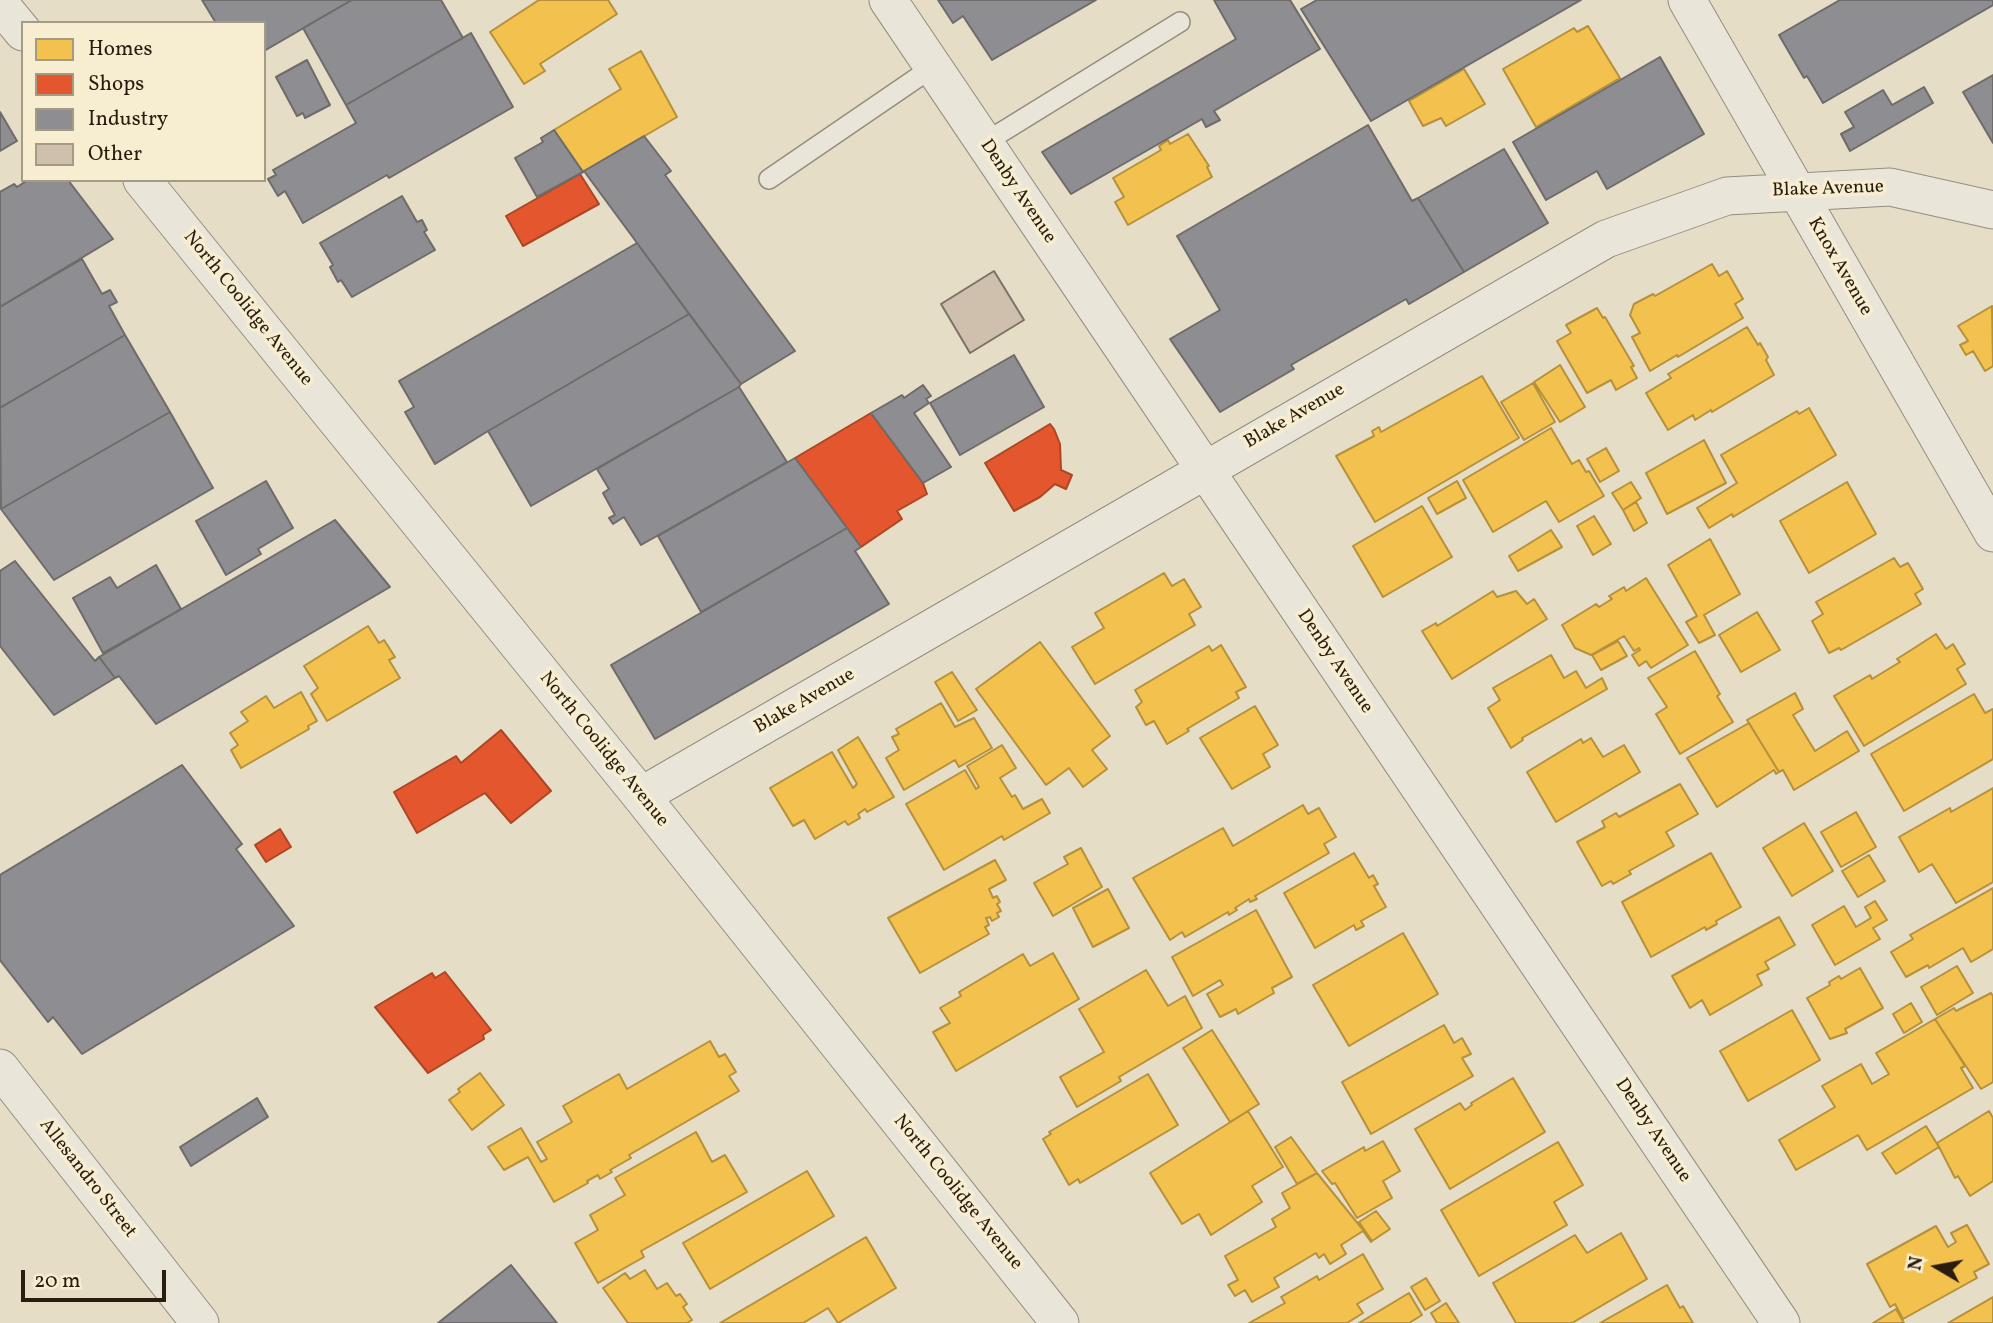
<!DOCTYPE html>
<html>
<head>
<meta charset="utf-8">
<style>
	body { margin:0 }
	#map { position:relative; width:1993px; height:1323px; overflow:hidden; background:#e5ddc5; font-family:Vollkorn,serif }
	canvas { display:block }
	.legend { position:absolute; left:21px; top:21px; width:245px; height:161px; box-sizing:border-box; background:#f7edd0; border:2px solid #a59a83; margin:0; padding:9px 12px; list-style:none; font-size:21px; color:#2a1d10 }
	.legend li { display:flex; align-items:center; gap:14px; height:35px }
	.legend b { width:35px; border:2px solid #a59a83 }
	.north { position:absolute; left:1902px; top:1232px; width:70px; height:70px; -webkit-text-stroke:5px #f7edd0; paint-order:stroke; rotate:280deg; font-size:19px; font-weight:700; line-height:28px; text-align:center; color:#2a1d10 }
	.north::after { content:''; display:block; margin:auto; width:24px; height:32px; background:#2a1d10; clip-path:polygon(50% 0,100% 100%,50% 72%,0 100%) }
	.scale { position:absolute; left:21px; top:1270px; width:145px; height:32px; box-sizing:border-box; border:4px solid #2a1d10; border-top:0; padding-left:9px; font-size:21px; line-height:24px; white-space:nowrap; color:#2a1d10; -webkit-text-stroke:5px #f7edd0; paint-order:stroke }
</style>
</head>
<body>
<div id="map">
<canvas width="1993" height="1323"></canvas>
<ul class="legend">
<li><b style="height:19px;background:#f2c14e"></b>Homes</li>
<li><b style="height:19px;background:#e4572e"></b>Shops</li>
<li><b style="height:19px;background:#8d8d92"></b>Industry</li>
<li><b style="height:19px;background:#cec0ad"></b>Other</li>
</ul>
<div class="north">N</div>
<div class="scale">20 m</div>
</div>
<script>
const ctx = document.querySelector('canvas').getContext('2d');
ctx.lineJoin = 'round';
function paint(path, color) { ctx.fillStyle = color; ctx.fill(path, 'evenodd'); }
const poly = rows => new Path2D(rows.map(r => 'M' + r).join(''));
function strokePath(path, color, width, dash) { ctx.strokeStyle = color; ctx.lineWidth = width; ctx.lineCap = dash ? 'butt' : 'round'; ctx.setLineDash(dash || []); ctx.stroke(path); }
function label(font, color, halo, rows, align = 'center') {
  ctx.font = font + ' Vollkorn,serif'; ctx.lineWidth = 7; ctx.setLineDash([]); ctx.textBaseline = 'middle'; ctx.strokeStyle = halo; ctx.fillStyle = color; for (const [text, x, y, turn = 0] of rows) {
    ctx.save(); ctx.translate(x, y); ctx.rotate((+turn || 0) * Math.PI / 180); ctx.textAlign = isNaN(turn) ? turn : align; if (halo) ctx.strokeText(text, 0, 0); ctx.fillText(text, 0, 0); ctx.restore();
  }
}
const homes = poly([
	[539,0,608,0,617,14,540,64,545,71,524,84,490,32,539,0],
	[1588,26,1620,78,1536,127,1503,69,1574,28,1577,32,1588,26],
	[641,51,677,117,583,172,554,130,621,89,609,69,641,51],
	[1464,69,1485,104,1446,126,1441,118,1423,126,1409,101,1464,69],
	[1188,134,1209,166,1207,167,1212,177,1128,225,1115,202,1124,197,1113,178,1161,150,1159,146,1168,140,1170,144,1188,134],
	[1712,264,1719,276,1727,271,1743,299,1735,304,1743,318,1678,357,1677,355,1650,371,1632,337,1640,333,1630,315,1634,304,1653,294,1655,296,1712,264],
	[1992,306,1993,366,1985,371,1973,351,1966,355,1960,345,1968,341,1958,326,1992,306],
	[1597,308,1603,318,1605,317,1634,366,1631,367,1637,378,1616,390,1611,380,1587,393,1557,341,1571,333,1566,325,1597,308],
	[1747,327,1758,345,1760,343,1768,357,1766,360,1774,375,1712,412,1711,410,1695,420,1693,415,1668,430,1646,393,1671,378,1668,374,1747,327],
	[1560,365,1585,407,1560,422,1534,382,1560,365],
	[1482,376,1519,438,1375,522,1336,456,1374,436,1372,431,1379,427,1381,432,1482,376],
	[1533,383,1555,422,1524,440,1501,402,1533,383],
	[1809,408,1836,455,1733,517,1732,514,1709,528,1697,508,1737,483,1721,455,1797,411,1799,414,1809,408],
	[1551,428,1572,464,1579,460,1586,472,1589,471,1604,496,1559,522,1546,501,1493,532,1463,480,1551,428],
	[1704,440,1726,483,1667,514,1646,473,1704,440],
	[1606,448,1619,471,1600,482,1587,459,1606,448],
	[1457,481,1466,498,1437,514,1428,498,1457,481],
	[1631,482,1641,498,1623,510,1612,493,1631,482],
	[1847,482,1876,534,1809,573,1780,521,1847,482],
	[1636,502,1647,523,1634,531,1623,510,1636,502],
	[1422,506,1452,557,1383,597,1353,546,1422,506],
	[1594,516,1611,544,1593,555,1577,526,1594,516],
	[1551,530,1562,547,1518,571,1509,556,1551,530],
	[1710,539,1740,594,1704,615,1715,635,1699,643,1686,622,1697,616,1668,565,1710,539],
	[1894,558,1900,567,1908,563,1923,589,1915,594,1921,604,1841,650,1839,648,1829,653,1812,621,1823,614,1816,602,1894,558],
	[1164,573,1172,586,1184,579,1201,607,1189,614,1195,625,1095,684,1072,647,1104,628,1095,613,1164,573],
	[1646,578,1688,645,1651,668,1646,661,1639,666,1632,655,1640,650,1639,648,1634,651,1624,636,1591,655,1575,648,1562,625,1596,604,1599,607,1612,599,1609,596,1624,587,1626,591,1646,578],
	[1493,591,1497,597,1516,591,1527,604,1534,599,1547,619,1452,679,1422,631,1436,623,1437,626,1493,591],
	[1757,612,1780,650,1741,672,1719,635,1757,612],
	[368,626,379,643,384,640,395,657,389,660,400,678,327,721,311,694,318,688,304,666,368,626],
	[1936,634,1946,649,1953,644,1965,664,1957,669,1966,684,1864,746,1834,696,1870,675,1872,679,1900,662,1897,659,1936,634],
	[1618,641,1627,656,1601,670,1592,655,1618,641],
	[1040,642,1110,736,1092,750,1107,769,1083,787,1069,768,1046,785,976,689,1040,642],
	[1221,645,1246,687,1236,692,1239,698,1187,729,1189,731,1167,744,1154,721,1146,725,1136,707,1142,702,1135,690,1209,646,1212,651,1221,645],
	[1695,651,1720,694,1717,696,1733,722,1680,754,1656,714,1667,707,1648,678,1695,651],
	[1551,655,1564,678,1576,671,1586,688,1602,678,1607,689,1522,738,1523,740,1511,748,1488,708,1500,700,1493,688,1551,655],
	[952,672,977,710,958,721,935,682,952,672],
	[301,692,317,721,308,726,309,729,241,768,231,750,238,745,230,733,248,721,241,712,266,696,274,708,301,692],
	[1795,693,1803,709,1793,715,1815,751,1847,731,1859,751,1794,790,1783,770,1779,772,1747,720,1795,693],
	[1974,694,1985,713,1993,709,1993,759,1904,811,1871,754,1974,694],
	[941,703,955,727,974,718,992,748,959,767,955,760,904,790,886,758,899,750,892,737,899,734,896,729,941,703],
	[1255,706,1278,745,1263,754,1270,767,1232,789,1200,738,1255,706],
	[1749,723,1779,772,1776,774,1774,770,1717,807,1687,758,1749,723],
	[858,737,894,797,867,812,865,809,858,814,860,818,848,825,845,821,815,839,804,820,793,826,770,788,832,752,853,788,857,784,838,750,858,737],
	[1591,738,1603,757,1624,745,1640,772,1556,822,1527,772,1581,739,1583,743,1591,738],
	[1002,745,1016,768,1000,778,1012,797,1015,795,1023,809,1042,799,1050,813,1004,840,1002,836,944,870,906,804,965,770,976,789,979,787,967,766,1002,745],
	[1680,784,1698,814,1666,832,1674,846,1629,871,1631,874,1613,884,1611,881,1602,886,1577,842,1605,827,1602,821,1616,813,1619,817,1680,784],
	[1993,788,1993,882,1956,903,1932,864,1919,872,1899,837,1950,808,1951,812,1993,788],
	[1303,805,1308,814,1319,808,1336,837,1324,844,1329,853,1255,896,1257,899,1250,902,1249,899,1235,908,1237,910,1229,915,1228,912,1185,937,1182,932,1170,940,1133,878,1223,828,1233,846,1303,805],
	[1856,812,1876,847,1841,867,1821,832,1856,812],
	[1804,823,1833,871,1792,896,1763,848,1804,823],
	[1081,848,1102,887,1053,916,1034,883,1068,864,1064,857,1081,848],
	[1354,853,1369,878,1373,875,1378,884,1374,886,1386,907,1361,921,1364,926,1356,930,1354,925,1315,948,1284,893,1354,853],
	[1711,853,1741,907,1716,921,1717,924,1706,930,1705,927,1651,957,1622,902,1711,853],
	[1869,855,1885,881,1858,897,1842,871,1869,855],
	[995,860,1006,880,989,889,993,898,997,896,1000,902,997,904,1001,911,997,913,999,917,992,921,990,917,986,918,989,925,985,927,989,934,920,973,888,918,995,860],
	[1993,888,1993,949,1971,962,1963,948,1929,968,1928,965,1906,977,1891,952,1913,939,1910,935,1993,888],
	[1108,889,1129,928,1093,947,1073,908,1108,889],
	[1875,901,1887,920,1873,928,1880,939,1835,965,1812,925,1844,906,1856,927,1871,918,1865,907,1875,901],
	[1256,910,1292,977,1272,988,1274,993,1238,1014,1236,1009,1220,1017,1207,994,1223,985,1220,980,1193,996,1172,957,1256,910],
	[1779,917,1795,945,1765,962,1769,969,1757,975,1762,985,1710,1015,1702,1000,1690,1008,1672,976,1779,917],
	[1403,933,1438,994,1349,1046,1313,985,1403,933],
	[1053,953,1079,999,956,1071,933,1032,950,1023,940,1008,961,996,959,992,1023,954,1030,966,1053,953],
	[1957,966,1973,993,1937,1015,1921,987,1957,966],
	[1860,968,1883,1008,1845,1029,1847,1033,1830,1039,1807,998,1830,985,1829,982,1839,976,1841,979,1860,968],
	[1146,970,1168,1006,1185,996,1202,1028,1119,1077,1121,1081,1077,1107,1060,1077,1104,1052,1079,1009,1146,970],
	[1991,993,1993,996,1993,1082,1981,1089,1935,1019,1954,1008,1956,1011,1991,993],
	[1911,1003,1922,1022,1904,1033,1893,1014,1911,1003],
	[1792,1010,1820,1060,1748,1101,1720,1051,1792,1010],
	[1935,1019,1965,1066,1961,1068,1973,1088,1867,1150,1858,1135,1796,1170,1779,1140,1835,1107,1822,1086,1861,1064,1872,1084,1889,1074,1876,1053,1935,1019],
	[1444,1025,1454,1043,1462,1038,1471,1054,1462,1058,1473,1076,1371,1134,1342,1082,1444,1025],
	[1212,1030,1259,1104,1230,1122,1183,1048,1212,1030],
	[710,1041,719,1057,725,1054,736,1072,729,1076,739,1091,629,1155,631,1158,610,1170,612,1172,600,1179,598,1175,587,1181,588,1183,554,1202,528,1157,504,1170,488,1147,521,1128,541,1162,547,1159,537,1142,572,1122,563,1106,619,1074,627,1089,710,1041],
	[480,1073,504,1105,472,1130,449,1100,460,1092,458,1089,480,1073],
	[1148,1074,1178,1125,1080,1183,1078,1179,1069,1185,1043,1139,1051,1134,1049,1132,1148,1074],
	[1513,1078,1545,1132,1450,1189,1415,1129,1460,1103,1465,1110,1472,1105,1471,1103,1513,1078],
	[1248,1111,1283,1167,1252,1186,1262,1202,1211,1235,1199,1214,1182,1224,1150,1173,1248,1111],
	[1989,1111,1993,1118,1993,1181,1970,1196,1958,1176,1955,1178,1937,1143,1989,1111],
	[1926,1126,1939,1147,1896,1174,1882,1153,1926,1126],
	[696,1132,712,1162,725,1155,747,1192,641,1251,644,1257,598,1283,575,1243,598,1230,590,1215,625,1195,615,1178,696,1132],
	[1291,1137,1317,1173,1297,1184,1275,1147,1291,1137],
	[1383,1141,1400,1171,1383,1181,1392,1198,1357,1218,1335,1183,1332,1184,1322,1171,1364,1147,1365,1151,1383,1141],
	[1558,1142,1583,1185,1554,1202,1567,1225,1479,1276,1441,1210,1558,1142],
	[807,1171,834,1216,710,1289,683,1243,807,1171],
	[1317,1173,1372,1241,1371,1242,1363,1231,1341,1245,1346,1254,1330,1264,1324,1254,1319,1258,1316,1253,1274,1278,1279,1287,1252,1302,1245,1290,1235,1296,1228,1285,1238,1280,1225,1256,1276,1227,1272,1219,1290,1208,1282,1193,1317,1173],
	[1376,1211,1390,1229,1372,1241,1359,1222,1376,1211],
	[1967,1225,1989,1264,1974,1272,1977,1278,1903,1319,1895,1304,1890,1307,1867,1264,1936,1226,1948,1247,1956,1242,1951,1233,1967,1225],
	[1621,1233,1647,1279,1572,1323,1516,1323,1493,1283,1575,1235,1587,1253,1621,1233],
	[866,1237,896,1288,838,1323,828,1308,803,1323,720,1323,866,1237],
	[1363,1254,1383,1289,1357,1304,1363,1313,1347,1323,1249,1323,1285,1303,1281,1297,1317,1276,1319,1280,1363,1254],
	[645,1270,657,1289,667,1283,676,1296,680,1294,687,1304,683,1307,692,1320,687,1323,628,1323,603,1288,625,1273,630,1279,645,1270],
	[1426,1278,1440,1301,1425,1310,1411,1287,1426,1278],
	[1667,1285,1680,1308,1683,1306,1693,1323,1600,1323,1667,1285],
	[1409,1293,1422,1315,1409,1323,1359,1323,1409,1293],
	[1993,1297,1993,1323,1948,1323,1993,1297],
	[1446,1303,1459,1323,1437,1323,1431,1313,1446,1303],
	[1896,1309,1904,1323,1873,1323,1896,1309]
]);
paint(homes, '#f2c14e');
strokePath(homes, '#b6903b', 2);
const shops = poly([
	[580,174,599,204,523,246,506,216,580,174],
	[871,413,923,483,927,494,897,511,902,519,861,547,795,458,871,413],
	[1050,424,1054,429,1060,444,1061,470,1072,475,1066,489,1055,484,1040,497,1014,511,985,463,1050,424],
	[501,730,551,791,511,823,485,793,417,833,394,792,456,756,461,763,501,730],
	[280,829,291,847,266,862,255,845,280,829],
	[445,972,491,1030,483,1035,484,1039,428,1073,375,1007,432,973,435,978,445,972]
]);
paint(shops, '#e4572e');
strokePath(shops, '#ac4625', 2);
const industry = poly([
	[202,0,352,0,264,51,264,23,216,23,202,0],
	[352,0,441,0,463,38,346,105,303,28,352,0],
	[938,0,1096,0,992,60,963,16,953,23,938,0],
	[1214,0,1290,0,1320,49,1214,111,1220,120,1206,127,1202,119,1071,194,1042,152,1236,39,1214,0],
	[1317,0,1581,0,1371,121,1301,9,1317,0],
	[1840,0,1993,0,1993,5,1823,103,1807,76,1804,78,1779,35,1840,0],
	[471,33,513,107,389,178,387,175,303,223,285,191,278,196,268,179,276,175,273,170,356,123,346,105,471,33],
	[1660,57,1704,134,1607,189,1597,171,1546,200,1513,142,1660,57],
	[307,60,330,105,305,118,303,113,297,116,276,77,307,60],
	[1993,75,1993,143,1963,92,1993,75],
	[1924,87,1933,103,1850,151,1841,134,1854,127,1845,112,1883,90,1892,105,1924,87],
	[0,112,17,141,0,151,0,112],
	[1368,125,1412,201,1418,198,1464,272,1409,304,1406,299,1291,365,1294,369,1220,412,1170,339,1220,310,1177,236,1368,125],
	[554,130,583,172,537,197,515,158,543,142,541,138,554,130],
	[644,136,671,171,665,175,795,351,741,384,584,171,644,136],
	[1504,149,1548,223,1464,272,1418,198,1504,149],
	[28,180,68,180,113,239,0,307,0,192,14,184,17,187,28,180],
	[402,196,417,222,422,220,427,230,424,232,435,250,352,297,341,280,338,282,330,267,333,265,320,243,402,196],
	[637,243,689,314,488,431,435,464,405,412,414,407,399,381,637,243],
	[82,259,102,294,110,290,117,302,109,306,125,335,0,408,0,307,82,259],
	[689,314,741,384,739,387,531,506,488,431,689,314],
	[125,335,170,412,1,509,0,408,125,335],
	[1014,355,1044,407,960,455,930,403,1014,355],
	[923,385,931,396,926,399,929,403,914,413,951,467,923,483,871,413,902,395,904,398,923,385],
	[739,387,787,462,641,545,624,517,613,524,609,518,615,515,603,493,609,489,597,469,739,387],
	[170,412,213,488,54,580,1,509,170,412],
	[795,458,847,528,701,612,658,536,795,458],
	[266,481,293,528,258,549,261,554,226,575,196,521,266,481],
	[335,520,390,587,156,724,119,676,115,678,99,657,335,520],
	[847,528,861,547,855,551,889,604,655,739,611,665,847,528],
	[15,561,95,661,99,657,115,678,54,715,0,646,0,571,15,561],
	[156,565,181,609,103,653,73,598,110,577,117,588,156,565],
	[182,765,242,844,236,849,294,926,82,1054,53,1017,48,1022,0,960,0,875,182,765],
	[257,1098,268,1117,191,1166,180,1147,257,1098],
	[511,1265,557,1323,438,1323,511,1265]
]);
paint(industry, '#8d8d92');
strokePath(industry, '#6f6b6b', 2);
const building = poly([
	[994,271,1024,320,970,353,941,304,994,271]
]);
paint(building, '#cec0ad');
strokePath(building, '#7a7366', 2);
const service = poly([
	[984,143,1180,22],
	[769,179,933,67]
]);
const minor = poly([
	[888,0,1781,1323],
	[1687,0,1993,533],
	[0,4,23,32],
	[142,180,641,796,1060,1323],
	[641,796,1606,239,1727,196,1890,187,1993,210],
	[0,1068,200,1323]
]);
strokePath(service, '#948d7f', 22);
strokePath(minor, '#948d7f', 39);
strokePath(service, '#e9e6d9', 19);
strokePath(minor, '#e9e6d9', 37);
label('19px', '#2a1d10', '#f7edd0', [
	["Blake Avenue",1828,190,-2],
	["Denby Avenue",1017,192,56],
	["Knox Avenue",1839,267,60],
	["North Coolidge Avenue",247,309,51],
	["Blake Avenue",1295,417,-30],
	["Denby Avenue",1334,662,56],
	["Blake Avenue",805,702,-30],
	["North Coolidge Avenue",603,750,51],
	["Denby Avenue",1652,1131,56],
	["Allesandro Street",87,1179,52],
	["North Coolidge Avenue",957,1193,51]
]);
</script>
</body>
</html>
